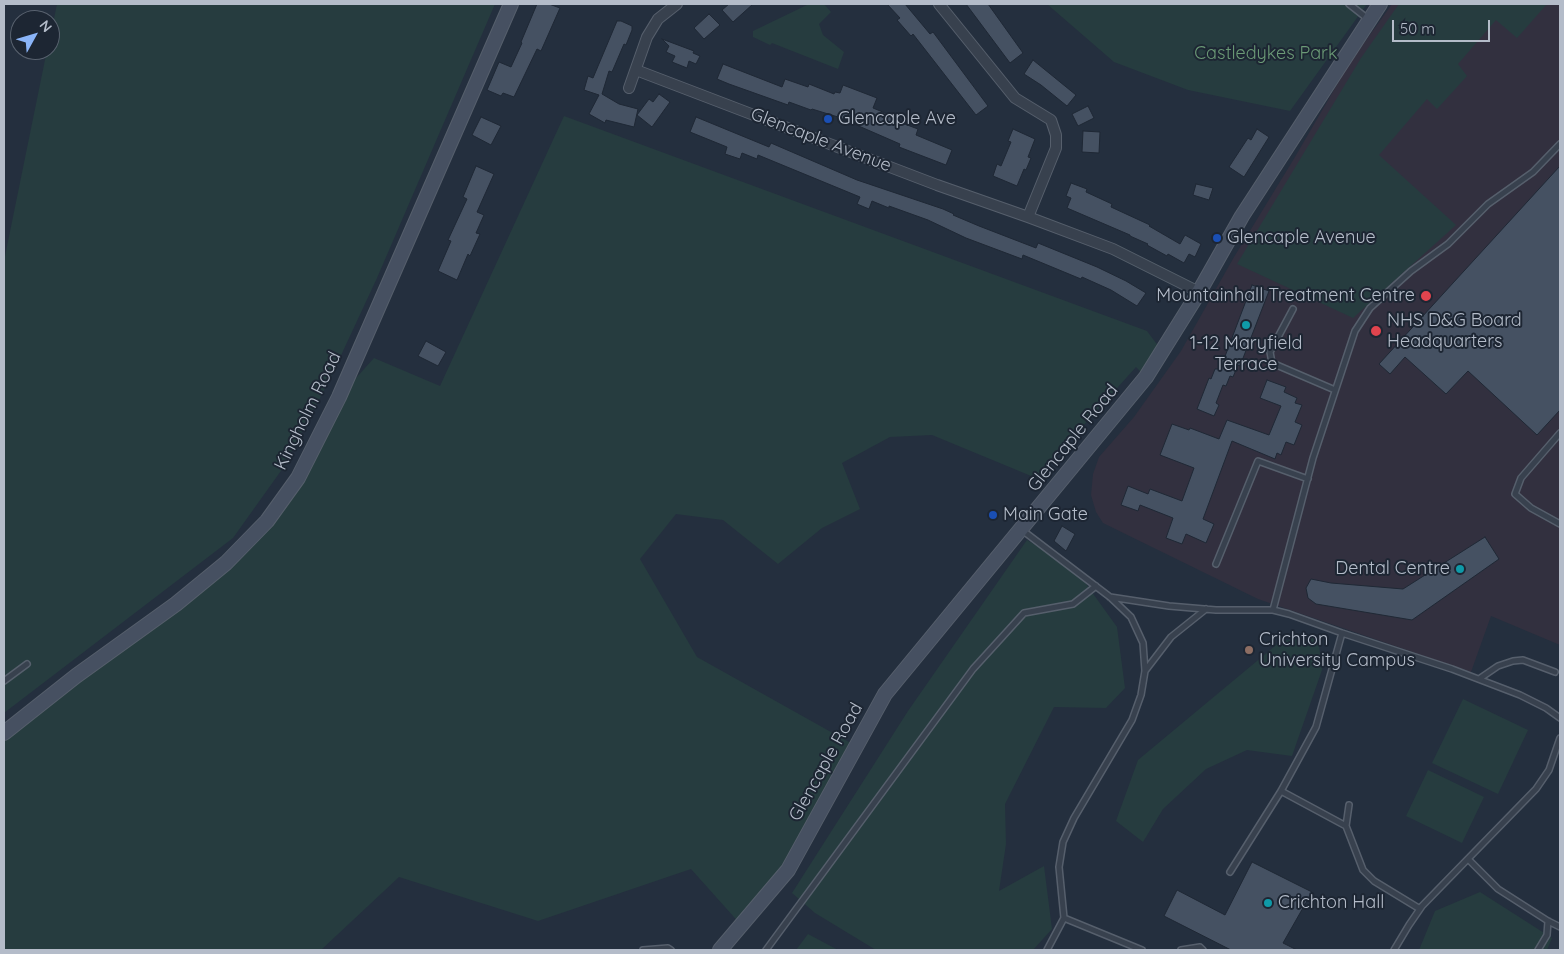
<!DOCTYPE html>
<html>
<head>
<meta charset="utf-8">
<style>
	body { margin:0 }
	#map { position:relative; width:1564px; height:954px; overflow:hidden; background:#242f3e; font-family:Quicksand,sans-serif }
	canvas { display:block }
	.frame { position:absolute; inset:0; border:5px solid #b4bcc9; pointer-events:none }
	.north { position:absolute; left:10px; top:10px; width:50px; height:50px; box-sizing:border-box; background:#1d2633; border:1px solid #59626f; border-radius:50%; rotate:51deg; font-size:14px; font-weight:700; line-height:20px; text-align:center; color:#b4bcc9 }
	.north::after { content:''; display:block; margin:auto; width:18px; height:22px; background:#8ab4f8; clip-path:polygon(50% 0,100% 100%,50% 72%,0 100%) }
	.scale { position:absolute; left:1392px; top:20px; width:98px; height:22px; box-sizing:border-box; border:2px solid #b4bcc9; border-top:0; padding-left:6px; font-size:15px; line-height:18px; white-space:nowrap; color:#b4bcc9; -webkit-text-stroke:4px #1d2633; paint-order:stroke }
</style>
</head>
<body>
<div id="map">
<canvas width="1564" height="954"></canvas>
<div class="frame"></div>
<div class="north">N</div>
<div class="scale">50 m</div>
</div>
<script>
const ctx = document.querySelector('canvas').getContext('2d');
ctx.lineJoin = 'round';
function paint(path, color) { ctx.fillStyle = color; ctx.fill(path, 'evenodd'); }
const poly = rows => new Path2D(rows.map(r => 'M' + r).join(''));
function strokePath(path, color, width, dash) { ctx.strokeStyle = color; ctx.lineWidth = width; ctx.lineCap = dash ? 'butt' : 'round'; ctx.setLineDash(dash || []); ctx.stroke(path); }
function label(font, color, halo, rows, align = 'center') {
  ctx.font = font + ' Quicksand,sans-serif'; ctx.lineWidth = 4; ctx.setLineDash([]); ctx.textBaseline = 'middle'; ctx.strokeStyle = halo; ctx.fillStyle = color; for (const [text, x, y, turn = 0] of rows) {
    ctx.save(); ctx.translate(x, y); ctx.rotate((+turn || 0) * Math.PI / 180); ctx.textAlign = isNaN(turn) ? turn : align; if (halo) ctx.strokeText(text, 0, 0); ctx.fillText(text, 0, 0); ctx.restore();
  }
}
paint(poly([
	[1392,4,1560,4,1560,645,1491,616,1471,672,1258,599,1103,523,1096,512,1091,495,1093,474,1099,457,1134,417,1181,351,1234,257,1295,157,1349,64]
]), '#32303f');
paint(poly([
	[57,4,495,4,377,278,330,379,283,468,233,538,4,713,4,261,47,50,50,50,50,38],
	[809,4,824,4,831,12,819,24,823,35,844,52,838,69,772,43,770,45,753,37,753,31],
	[1047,4,1367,4,1290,111,1188,90,1114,62],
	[1399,4,1547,4,1517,38,1496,20,1458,64,1467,76,1437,109,1427,99,1379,155,1456,225,1353,318,1237,264,1361,58],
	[564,116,1147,331,1162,351,1146,377,1136,367,1036,478,932,435,890,437,842,463,860,509,822,528,778,564,723,520,676,514,640,559,697,657,856,746,788,870,742,926,691,869,538,921,399,877,321,950,4,950,4,733,123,643,267,521,339,397,374,358,440,386],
	[1027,540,1076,570,1117,627,1125,688,1106,708,1054,707,1005,804,1006,844,999,891,1044,866,1052,929,1033,950,876,950,815,913,792,893,908,711],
	[1318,637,1322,670,1292,756,1247,750,1206,769,1163,809,1143,842,1116,821,1138,760,1281,641],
	[1463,699,1528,730,1498,794,1432,763],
	[1428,770,1484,797,1462,843,1406,816],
	[1480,892,1552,938,1547,950,1419,950,1435,911],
	[808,934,838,950,796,950]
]), '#263c3f');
const building = poly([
	[537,4,549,4,560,8,541,51,537,49,514,97,503,93,501,96,487,90,499,62,511,67,522,43,521,42,537,4],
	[729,4,753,4,733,22,722,10,729,4],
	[887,4,905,4,930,34,933,32,988,106,976,115,913,34,911,36,897,20,900,18,887,4],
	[966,4,988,4,1023,53,1010,63,966,4],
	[709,14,720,25,704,39,694,28,709,14],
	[617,21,621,21,632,26,632,30,626,45,624,44,612,72,609,71,602,94,619,104,638,109,634,127,606,120,605,123,589,114,599,95,584,90,588,76,593,78,617,21],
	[662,39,694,51,693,53,700,56,696,64,689,61,687,68,672,62,675,56,666,52,669,46,662,39],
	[1033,60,1076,95,1067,106,1041,85,1024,74,1033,60],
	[723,64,782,87,785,79,808,87,809,84,834,94,835,92,840,93,843,85,877,98,873,108,895,117,894,120,918,129,916,135,952,150,946,165,899,147,900,144,838,117,812,109,811,110,789,102,788,105,729,84,717,79,723,64],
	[659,94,670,102,652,127,637,115,649,99,653,102,659,94],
	[1088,106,1094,118,1078,126,1072,114,1088,106],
	[481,117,501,126,491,145,472,135,481,117],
	[696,117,769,147,771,143,857,180,943,209,954,214,953,215,979,226,1036,248,1038,243,1097,267,1126,281,1146,293,1137,306,1111,290,1082,277,1081,279,1023,255,1022,259,966,238,928,220,889,206,889,208,872,201,869,209,857,204,860,197,758,155,757,159,742,153,740,159,725,154,727,147,690,132,696,117],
	[1013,129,1035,139,1028,157,1031,158,1026,170,1024,169,1017,186,993,176,997,164,1001,166,1011,142,1008,141,1013,129],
	[1257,129,1269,137,1244,177,1229,167,1248,138,1251,140,1257,129],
	[1083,131,1100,132,1099,153,1082,152,1083,131],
	[476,166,494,174,477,212,484,215,476,233,480,234,470,256,468,254,457,280,438,271,451,241,448,240,467,199,463,197,476,166],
	[1560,166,1560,410,1537,435,1468,371,1446,394,1405,357,1390,374,1379,364,1560,166],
	[1071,183,1087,189,1086,192,1112,204,1111,207,1150,225,1149,226,1180,244,1185,235,1201,244,1195,257,1189,254,1184,263,1168,254,1167,256,1147,245,1148,244,1130,236,1130,235,1067,208,1071,198,1066,196,1071,183],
	[1196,184,1213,188,1209,200,1193,195,1196,184],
	[1252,285,1269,291,1240,366,1238,365,1233,377,1230,376,1226,386,1223,385,1216,403,1219,405,1214,416,1197,409,1209,378,1211,379,1215,369,1218,369,1222,358,1224,359,1252,285],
	[426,341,446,352,438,366,418,356,426,341],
	[1267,380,1286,387,1284,392,1297,398,1295,403,1302,405,1295,422,1302,425,1294,445,1286,442,1281,455,1277,453,1275,459,1232,441,1203,519,1214,524,1206,543,1186,534,1182,544,1166,538,1173,518,1140,505,1138,511,1121,505,1128,486,1148,494,1150,489,1182,501,1194,468,1160,455,1172,424,1189,430,1190,428,1219,439,1227,420,1269,435,1281,406,1260,398,1267,380],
	[1062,526,1075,534,1066,551,1054,541,1062,526],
	[1485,537,1499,559,1412,620,1316,604,1308,598,1306,588,1311,579,1331,583,1403,589,1485,537],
	[1252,862,1312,892,1283,943,1297,950,1231,950,1164,916,1177,890,1225,915,1252,862]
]);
paint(building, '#455162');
strokePath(building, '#1f2835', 1);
const lane = poly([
	[1349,4,1368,19],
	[1293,309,1270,352,1272,363,1335,390],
	[1560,433,1521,478,1515,494,1531,508,1560,524],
	[1022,530,1110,597,1131,617,1143,643,1145,671,1141,695,1132,720,1074,818,1063,842,1059,867,1064,918,1047,950],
	[1216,564,1258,461,1308,479],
	[1110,597,1169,606,1216,610,1273,610,1289,614,1342,633,1452,669,1520,695,1546,708,1560,718],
	[1273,610,1313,458,1355,331,1370,308,1411,271,1448,244,1488,204,1533,172,1560,144],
	[1145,671,1171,637,1206,609],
	[1479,679,1498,666,1513,661,1523,660,1555,672],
	[4,681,27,664],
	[1281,791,1346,826],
	[1349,805,1346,826,1363,870,1374,881,1420,909],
	[1468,859,1498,889,1548,921,1560,927],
	[1230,872,1281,791,1316,727,1342,633],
	[1064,918,1142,950],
	[643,950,668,948,671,950],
	[766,950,973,669,1024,613,1073,604,1096,586],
	[1181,950,1200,947,1203,950],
	[1394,950,1409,925,1422,906,1536,789,1549,770,1560,738],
	[1538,950,1547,935,1548,921]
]);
const street = poly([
	[939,4,1015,98,1051,120,1056,135,1056,148,1028,217],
	[636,70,937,185,1028,217,1113,249,1199,292],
	[629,88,647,37,658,19,677,4]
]);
const secondary = poly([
	[4,733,76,676,176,604,226,563,267,521,298,478,339,397,511,4],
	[720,950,788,870,885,694,1146,377,1199,292,1242,216,1380,4]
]);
strokePath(lane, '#565f6c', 8);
strokePath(street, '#565f6c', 12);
strokePath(secondary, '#565f6c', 16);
strokePath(lane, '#38414e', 5);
strokePath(street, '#38414e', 10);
strokePath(secondary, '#465061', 14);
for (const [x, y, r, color] of [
	[828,119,5,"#1a4fb4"],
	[1217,238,5,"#1a4fb4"],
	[1426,296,6,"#e0444e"],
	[1246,325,5,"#0f9aa8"],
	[1376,331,6,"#e0444e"],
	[993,515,5,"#1a4fb4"],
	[1460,569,5,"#0f9aa8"],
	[1249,650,5,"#8d6e63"],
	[1268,903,5,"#0f9aa8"]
]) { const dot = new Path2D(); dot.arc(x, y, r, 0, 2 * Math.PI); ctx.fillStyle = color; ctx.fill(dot); strokePath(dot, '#1d2633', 2); }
label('18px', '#6b9a76', '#1d2633', [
	["Castledykes Park",1266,54]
]);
label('18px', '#b4bcc9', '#1d2633', [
	["Glencaple Ave",838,119],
	["Glencaple Avenue",1227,238],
	["Mountainhall Treatment Centre",1415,296,"right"],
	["NHS D&G Board",1387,321],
	["Headquarters",1387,342],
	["1-12 Maryfield",1246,344,"center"],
	["Terrace",1246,365,"center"],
	["Main Gate",1003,515],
	["Dental Centre",1450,569,"right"],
	["Crichton",1259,640],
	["University Campus",1259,661],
	["Crichton Hall",1278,903]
], 'left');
label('18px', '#b4bcc9', '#1d2633', [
	["Glencaple Avenue",821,140,21],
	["Kingholm Road",308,411,-64],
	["Glencaple Road",1073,438,-51],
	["Glencaple Road",826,762,-61]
]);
</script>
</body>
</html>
